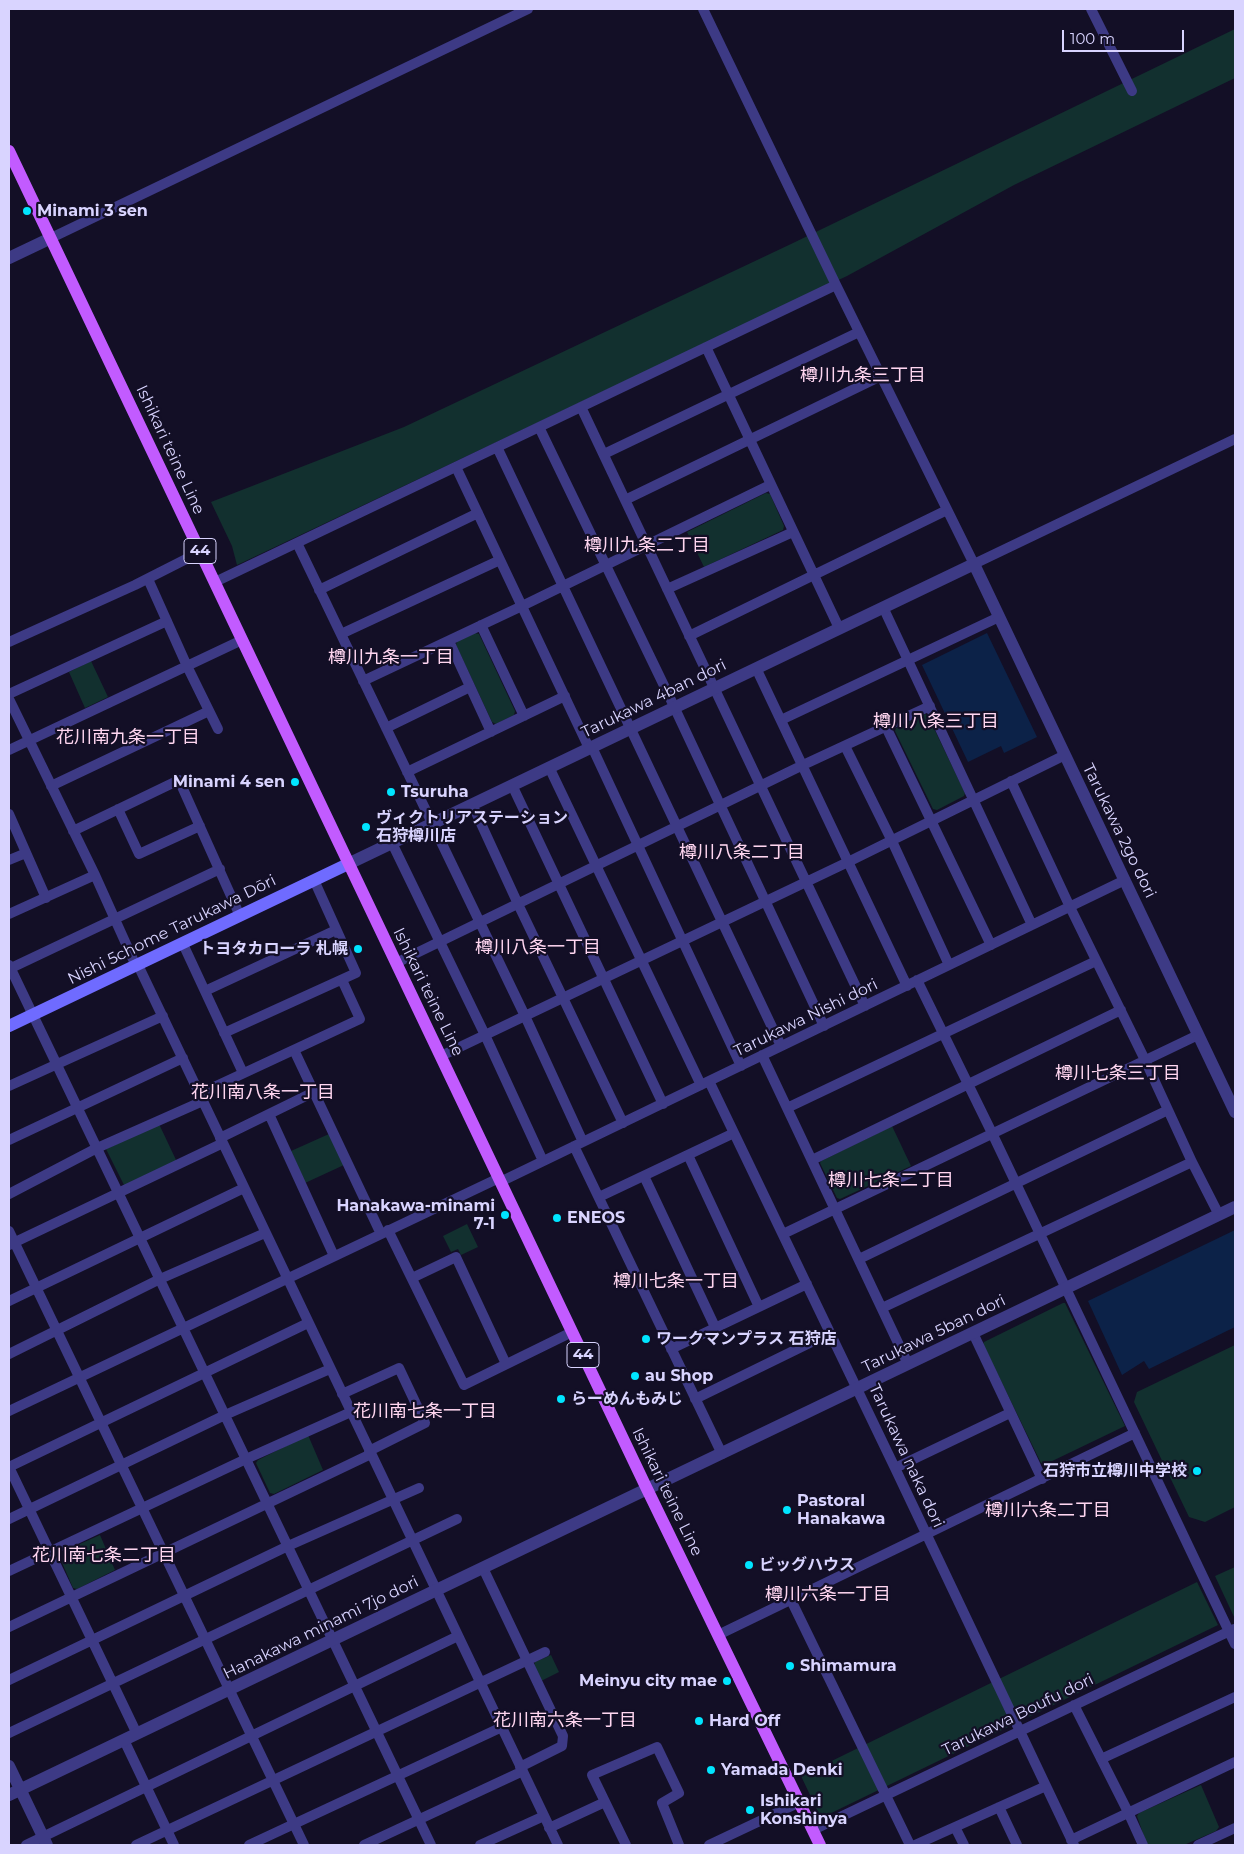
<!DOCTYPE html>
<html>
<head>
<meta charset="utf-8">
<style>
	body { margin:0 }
	#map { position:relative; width:1244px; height:1854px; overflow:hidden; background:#130f26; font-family:Montserrat,sans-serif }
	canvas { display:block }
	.frame { position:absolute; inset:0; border:10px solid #d9d4ff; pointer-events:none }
	.scale { position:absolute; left:1062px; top:30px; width:122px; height:22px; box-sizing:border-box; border:2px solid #d9d4ff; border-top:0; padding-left:6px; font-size:15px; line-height:18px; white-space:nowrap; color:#d9d4ff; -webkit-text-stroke:4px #130f26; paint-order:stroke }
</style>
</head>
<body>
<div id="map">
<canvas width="1244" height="1854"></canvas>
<div class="frame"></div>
<div class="scale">100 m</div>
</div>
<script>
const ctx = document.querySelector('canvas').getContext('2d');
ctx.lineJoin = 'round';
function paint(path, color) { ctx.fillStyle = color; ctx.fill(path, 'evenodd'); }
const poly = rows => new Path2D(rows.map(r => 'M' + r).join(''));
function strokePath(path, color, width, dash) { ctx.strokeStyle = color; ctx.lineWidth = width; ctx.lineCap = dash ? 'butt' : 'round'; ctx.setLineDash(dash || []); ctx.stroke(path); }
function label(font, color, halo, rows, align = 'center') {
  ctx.font = font + ' Montserrat,"Noto Sans JP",sans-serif'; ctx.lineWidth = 4.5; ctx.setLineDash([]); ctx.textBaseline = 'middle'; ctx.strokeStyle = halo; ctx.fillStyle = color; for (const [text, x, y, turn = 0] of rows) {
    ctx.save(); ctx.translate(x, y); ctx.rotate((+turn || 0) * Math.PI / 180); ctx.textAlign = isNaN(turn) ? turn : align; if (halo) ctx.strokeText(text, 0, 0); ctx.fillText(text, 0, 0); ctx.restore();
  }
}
paint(poly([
	[1235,29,1235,78,1014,185,847,276,237,565,232,546,211,502,404,427,791,244],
	[766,493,770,494,784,526,783,530,704,567,687,532],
	[475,633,479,634,515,711,514,715,496,724,492,722,456,645,457,641],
	[91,661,108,697,85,708,69,672],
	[925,714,928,716,965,793,964,796,937,810,933,809,895,731,896,728],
	[159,1124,177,1162,125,1187,106,1149],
	[892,1126,911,1166,840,1199,837,1198,820,1163,821,1161],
	[329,1134,344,1165,305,1183,291,1151],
	[467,1224,478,1247,461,1255,458,1249,451,1252,443,1236],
	[1063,1303,1065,1303,1125,1426,1046,1464,1041,1463,983,1344,984,1342],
	[1235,1345,1235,1507,1205,1522,1189,1517,1134,1402,1137,1392],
	[308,1435,323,1470,274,1494,270,1493,256,1463,258,1460],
	[100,1535,115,1570,77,1589,73,1588,60,1558,62,1552],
	[1235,1567,1235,1619,1215,1576],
	[1197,1582,1218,1625,821,1818,801,1776],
	[551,1655,559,1672,541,1681,534,1666,535,1662],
	[1201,1785,1219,1827,1216,1831,1184,1845,1147,1845,1137,1816,1139,1813]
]), '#12302f');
paint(poly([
	[987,633,1037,737,1004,753,1001,746,968,762,922,665],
	[1235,1230,1235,1327,1149,1369,1144,1361,1122,1375,1088,1301]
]), '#0c2248');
strokePath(poly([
	[703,9,836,285,974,564,1235,439],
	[1091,9,1132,91],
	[51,238,528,9],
	[706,347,839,628],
	[581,407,865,1006],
	[539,427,670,698,824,1026],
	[497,447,781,1046],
	[604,454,859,332],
	[456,467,589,748],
	[625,500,881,376],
	[297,543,525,1016,583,1142],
	[148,579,187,666,218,729],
	[215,582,836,285],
	[667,589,793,532],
	[319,590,478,513],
	[883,607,1032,925],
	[481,625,524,716],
	[341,634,500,560],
	[689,636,947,510],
	[449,641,491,732],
	[9,642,135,585,200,552],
	[756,668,907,986],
	[363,681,522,606,770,485],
	[9,694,167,621],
	[9,699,95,875],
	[781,720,999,617],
	[886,727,991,945],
	[386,728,470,687],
	[845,746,892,841,949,965],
	[592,747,741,1066],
	[9,750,242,640],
	[549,767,701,1085],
	[407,772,565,696],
	[1011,781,1070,907,1145,1060,1192,1162,1219,1215],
	[512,785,663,1104],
	[51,786,209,711],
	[472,804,518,904,623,1123],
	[118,809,139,854,200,826],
	[9,814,46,898],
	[73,831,179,780,240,916],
	[392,843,485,1035,543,1161],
	[9,860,26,853],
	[9,914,95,875,136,966],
	[183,944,243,1073],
	[396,963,803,765,930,706],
	[9,965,431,1845],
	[138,965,558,1845],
	[9,969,220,869],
	[917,980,992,1133,1235,1644],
	[205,991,336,930],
	[224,1033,356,973,314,880],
	[294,1050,381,1234],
	[762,1055,908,1364],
	[441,1056,848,862,1065,755],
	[709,1081,895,1468,1074,1845],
	[9,1086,163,1016],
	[199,1094,360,1019,342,980],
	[787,1108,1096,961],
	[269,1114,334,1256],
	[220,1138,314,1092],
	[9,1140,183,1058],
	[574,1146,722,1454],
	[688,1155,759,1307],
	[812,1160,1121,1010],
	[644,1176,715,1327],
	[500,1182,1125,880],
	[9,1194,97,1148,203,1101],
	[599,1197,734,1133],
	[388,1230,464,1385,572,1332],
	[9,1231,304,1845],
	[783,1234,1198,1035],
	[9,1245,223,1143],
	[859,1259,1168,1110],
	[412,1278,456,1257,506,1364],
	[9,1301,244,1188],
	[882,1308,1192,1162],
	[973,1333,1042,1479],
	[671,1349,807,1284],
	[9,1354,160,1279,265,1233],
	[342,1394,399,1368,425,1423,369,1451],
	[695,1399,830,1333],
	[9,1411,499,1178],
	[9,1467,308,1323],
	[9,1467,137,1734],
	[895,1468,1010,1413],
	[9,1519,225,1415,330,1369],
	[483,1568,563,1736,562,1746,520,1767],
	[9,1571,246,1459,351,1412],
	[791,1600,910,1845],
	[9,1627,371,1454],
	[718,1635,1135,1433],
	[9,1680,288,1546,419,1488],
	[1074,1705,1128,1812,1143,1845],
	[9,1733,457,1519],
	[124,1740,174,1845],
	[1101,1759,1235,1697],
	[999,1807,1017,1845],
	[955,1827,964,1845],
	[549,1828,605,1802],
	[813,1830,1234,1629],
	[1071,1840,1235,1762],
	[26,1845,458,1636],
	[136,1845,545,1652],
	[249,1845,502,1727],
	[364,1845,523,1771],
	[480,1845,544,1816],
	[626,1845,592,1775,657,1747,679,1793,662,1803,679,1845],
	[709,1845,800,1802],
	[915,1845,1046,1786],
	[1198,1845,1235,1828]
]), '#3d3a85', 10);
strokePath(poly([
	[9,258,51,238],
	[348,864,974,564,1235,1112],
	[9,1766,47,1845],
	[9,1795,1235,1207]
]), '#3d3a85', 12);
strokePath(poly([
	[9,1026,348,864]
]), '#6f6bff', 12);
strokePath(poly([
	[9,151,647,1489,820,1845]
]), '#c25bff', 12);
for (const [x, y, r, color] of [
	[27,211,5,"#00e5ff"],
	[295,782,5,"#00e5ff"],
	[391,792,5,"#00e5ff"],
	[366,827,5,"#00e5ff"],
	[358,949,5,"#00e5ff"],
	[505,1215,5,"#00e5ff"],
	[557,1218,5,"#00e5ff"],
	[646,1339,5,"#00e5ff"],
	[635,1376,5,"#00e5ff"],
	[561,1399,5,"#00e5ff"],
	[1197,1471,5,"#00e5ff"],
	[787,1510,5,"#00e5ff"],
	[749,1565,5,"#00e5ff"],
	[790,1666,5,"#00e5ff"],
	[727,1681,5,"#00e5ff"],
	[699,1721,5,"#00e5ff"],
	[711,1770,5,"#00e5ff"],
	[750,1810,5,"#00e5ff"]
]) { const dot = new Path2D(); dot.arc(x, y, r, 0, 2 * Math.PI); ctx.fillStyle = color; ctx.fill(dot); strokePath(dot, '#130f26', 2); }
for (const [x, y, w] of [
	[200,551,32],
	[583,1355,32]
]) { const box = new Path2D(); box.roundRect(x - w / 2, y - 12.5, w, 25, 4); ctx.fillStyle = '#130f26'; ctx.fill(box); strokePath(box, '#d9d4ff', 1); }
label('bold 15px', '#d9d4ff', null, [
	["44",200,551],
	["44",583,1355]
]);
label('bold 16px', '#d9d4ff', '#130f26', [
	["Minami 3 sen",37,211],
	["Minami 4 sen",285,782,"right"],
	["Tsuruha",401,792],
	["ヴィクトリアステーション",376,818],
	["石狩樽川店",376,836],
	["トヨタカローラ 札幌",348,949,"right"],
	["Hanakawa-minami",495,1206,"right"],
	["7-1",495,1224,"right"],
	["ENEOS",567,1218],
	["ワークマンプラス 石狩店",656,1339],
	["au Shop",645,1376],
	["らーめんもみじ",571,1399],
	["石狩市立樽川中学校",1187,1471,"right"],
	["Pastoral",797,1501],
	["Hanakawa",797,1519],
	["ビッグハウス",759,1565],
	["Shimamura",800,1666],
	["Meinyu city mae",717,1681,"right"],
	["Hard Off",709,1721],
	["Yamada Denki",721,1770],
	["Ishikari",760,1801],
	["Konshinya",760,1819]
], 'left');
label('16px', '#d9d4ff', '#130f26', [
	["Ishikari teine Line",170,450,65],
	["Tarukawa 4ban dori",654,699,-26],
	["Tarukawa 2go dori",1119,831,64],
	["Nishi 5chome Tarukawa Dōri",172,930,-26],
	["Ishikari teine Line",428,992,64],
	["Tarukawa Nishi dori",806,1018,-26],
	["Tarukawa 5ban dori",934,1334,-26],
	["Tarukawa naka dori",906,1456,65],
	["Ishikari teine Line",667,1492,64],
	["Hanakawa minami 7jo dori",321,1628,-26],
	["Tarukawa Boufu dori",1018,1715,-26]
]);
label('18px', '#ffd6f0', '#130f26', [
	["樽川九条三丁目",863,376],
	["樽川九条二丁目",647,546],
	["樽川九条一丁目",391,658],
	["樽川八条三丁目",936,722],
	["花川南九条一丁目",128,738],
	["樽川八条二丁目",742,853],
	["樽川八条一丁目",538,948],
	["樽川七条三丁目",1118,1074],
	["花川南八条一丁目",263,1093],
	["樽川七条二丁目",891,1181],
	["樽川七条一丁目",676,1282],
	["花川南七条一丁目",425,1412],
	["樽川六条二丁目",1048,1511],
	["花川南七条二丁目",104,1556],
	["樽川六条一丁目",828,1595],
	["花川南六条一丁目",565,1721]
]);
</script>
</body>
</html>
